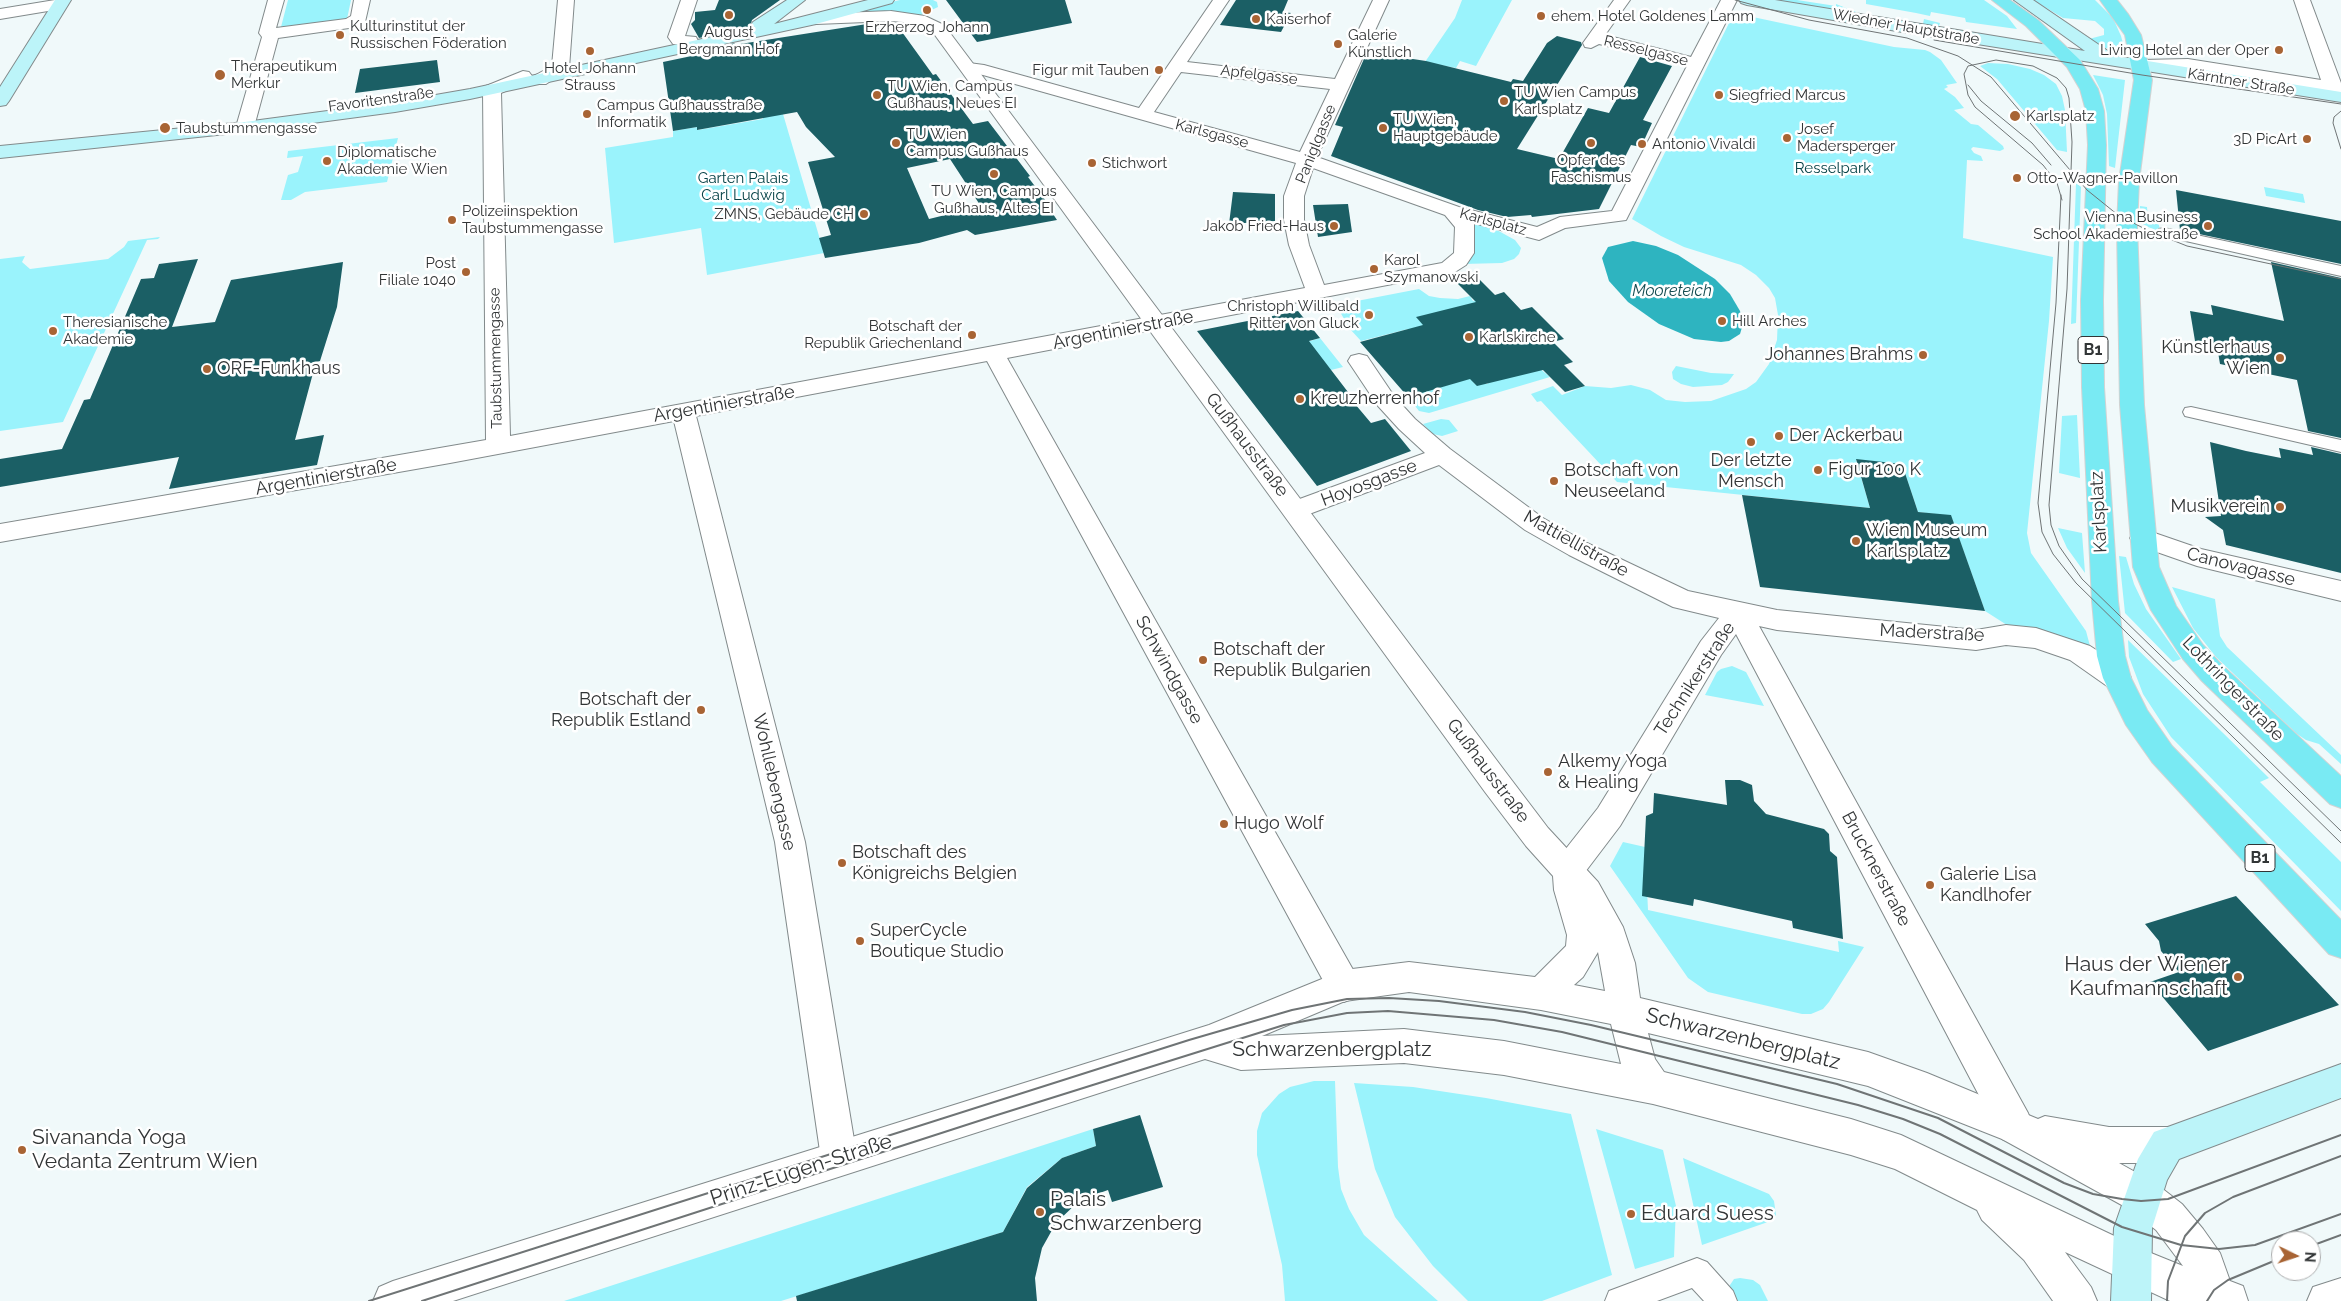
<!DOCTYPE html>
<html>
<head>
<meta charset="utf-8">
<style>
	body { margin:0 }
	#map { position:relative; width:2341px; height:1301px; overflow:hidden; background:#f0f9fa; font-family:Raleway,sans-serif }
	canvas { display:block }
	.north { position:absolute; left:2271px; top:1231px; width:50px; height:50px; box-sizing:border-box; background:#fff; border:1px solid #adaeaf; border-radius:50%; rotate:94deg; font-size:14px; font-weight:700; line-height:20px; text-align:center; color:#323536 }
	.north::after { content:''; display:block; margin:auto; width:18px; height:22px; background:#a86434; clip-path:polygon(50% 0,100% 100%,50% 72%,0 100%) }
</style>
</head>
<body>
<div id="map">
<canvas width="2341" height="1301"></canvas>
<div class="north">N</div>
</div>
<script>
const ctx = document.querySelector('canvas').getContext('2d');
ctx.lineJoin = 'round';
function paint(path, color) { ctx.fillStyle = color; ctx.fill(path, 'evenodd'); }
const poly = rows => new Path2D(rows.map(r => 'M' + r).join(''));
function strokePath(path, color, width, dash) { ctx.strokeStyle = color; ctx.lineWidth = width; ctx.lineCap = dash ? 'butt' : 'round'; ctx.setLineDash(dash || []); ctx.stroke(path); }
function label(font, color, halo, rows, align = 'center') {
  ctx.font = font + ' Raleway,sans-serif'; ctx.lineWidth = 5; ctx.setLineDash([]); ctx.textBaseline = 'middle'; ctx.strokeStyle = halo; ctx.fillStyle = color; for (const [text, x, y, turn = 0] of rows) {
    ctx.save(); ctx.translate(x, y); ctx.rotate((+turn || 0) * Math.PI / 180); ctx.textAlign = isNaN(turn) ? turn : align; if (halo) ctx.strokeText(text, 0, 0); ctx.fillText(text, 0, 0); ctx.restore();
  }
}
paint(poly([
	[288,0,351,0,347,19,281,27],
	[900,0,933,0,937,2,938,7,921,15,845,13],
	[1462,0,1512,0,1476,66,1460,61,1456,68,1425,62,1455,18],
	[1765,0,1797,0,1836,6,1836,4,1861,14,1923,24,1924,19,1940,23,1939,26,1918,25],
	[1866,0,1984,0,2007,16,2017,29,1966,22,1965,18,1931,12,1930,16,1916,13,1866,4],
	[2033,0,2095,0,2113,18,2121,36,2124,47,2113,50,2098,46,2089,39,2104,35,2104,29,2095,21,2063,18],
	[1734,13,1894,47,1925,50,1930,52,1941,60,1957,83,1946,85,1948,87,1944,89,1955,97,1964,108,1954,110,1971,124,1978,125,2003,146,2004,149,2000,151,1973,147,1971,149,1974,153,1981,156,1983,161,1967,160,1963,238,2053,257,2049,321,2027,533,2031,553,2086,631,2090,646,2010,627,1985,611,1951,516,1918,512,1902,464,1856,460,1870,508,1617,482,1541,401,1537,402,1531,394,1553,386,1562,395,1585,386,1611,388,1631,385,1650,390,1666,400,1685,402,1711,401,1746,389,1756,382,1769,364,1777,340,1778,315,1775,298,1769,288,1756,275,1741,265,1684,247,1661,236,1632,219],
	[1988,63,2008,64,2030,69,2044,75,2056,84,2062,96,2065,110,2067,152,2057,150,1997,79,1980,66],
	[2093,75,2125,80,2115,168,2109,166,2107,114,2103,95],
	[783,114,824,253,707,275,701,228,614,243,605,148,673,137,673,131,697,127,698,130,763,119,763,117],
	[398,138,387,182,305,192,291,200,281,200,288,175,298,172,303,156,287,158,288,151],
	[2076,183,2081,187,2076,323,2071,324],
	[2264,187,2303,194,2305,203,2266,196],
	[2140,206,2147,207,2148,220,2158,222,2161,233,2140,223],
	[1471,220,1495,229,1515,240,1521,248,1519,254,1514,259,1502,263,1463,264],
	[160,237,158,239,147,240,63,422,0,431,0,259,25,256,22,262,30,269,108,259,124,247,128,241],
	[1419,289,1429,296,1440,298,1458,299,1470,296,1473,301,1478,299,1499,321,1426,315,1419,317,1418,319,1428,329,1408,329,1361,341,1350,329,1336,305],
	[1320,338,1343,367,1331,370,1307,342],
	[1522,354,1550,377,1429,413,1419,411,1408,397,1454,383,1467,374,1475,384,1487,384],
	[1676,366,1711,373,1734,374,1728,382,1722,385,1693,387,1681,384,1673,379,1672,372],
	[2077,415,2080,478,2059,473,2062,416],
	[1441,419,1449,420,1458,431,1442,436,1433,434,1423,424],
	[2058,528,2082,533,2085,573,2067,548],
	[2119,556,2126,557,2134,584,2146,609,2181,659,2173,662,2125,613],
	[2172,587,2215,599,2220,636,2227,647,2341,755,2341,764,2319,744,2306,740,2297,734,2216,657,2193,628],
	[2128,640,2269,778,2260,782,2341,862,2341,911,2171,737,2143,694,2129,657],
	[1732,666,1746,672,1764,706,1705,695,1717,672,1721,669],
	[1623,842,1645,847,1648,910,1839,952,1838,941,1864,947,1829,1002,1823,1009,1811,1014,1802,1014,1708,992,1688,978,1610,866],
	[1314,1081,1335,1081,1338,1167,1341,1189,1349,1209,1364,1235,1438,1301,1285,1301,1282,1265,1257,1155,1257,1131,1262,1113,1279,1094,1290,1087],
	[1354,1083,1413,1087,1486,1098,1571,1114,1612,1275,1542,1301,1468,1301,1433,1266,1395,1217,1375,1169],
	[1093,1129,1096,1146,1062,1158,1027,1187,1003,1232,781,1301,564,1301],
	[1596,1129,1663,1150,1676,1206,1674,1257,1635,1269],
	[1683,1158,1769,1194,1774,1201,1776,1215,1773,1220,1765,1223,1702,1245],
	[1740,1278,1753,1280,1760,1285,1768,1301,1729,1301,1728,1288,1734,1279]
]), '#9af3fc');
paint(poly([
	[1633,241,1656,246,1678,255,1715,279,1730,294,1740,311,1743,324,1740,334,1729,341,1721,342,1694,339,1659,324,1628,302,1609,281,1602,258,1608,247]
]), '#2eb4c0');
paint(poly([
	[719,0,780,0,752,20,750,27,699,38,691,24,695,20,695,12,715,10],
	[946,0,1065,0,1072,23,977,42],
	[1236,0,1288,0,1283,12,1291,13,1281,32,1220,25],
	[867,24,871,30,897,25,933,75,936,74,973,124,988,121,1030,176,1028,177,1055,213,1053,214,1057,220,975,235,967,230,919,243,825,258,819,238,831,235,808,162,835,157,806,127,797,112,697,130,697,127,673,131,663,62,706,53,705,50,735,43,734,45],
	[950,159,980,205,973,206,974,208,929,219,907,168],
	[1557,36,1581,42,1582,45,1517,149,1559,159,1588,108,1609,113,1640,57,1672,66,1643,120,1652,123,1641,147,1631,145,1599,209,1532,217,1531,215,1507,217,1478,210,1331,156,1343,127,1335,125,1367,52,1426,61,1511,82,1513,79,1523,81,1547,43],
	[437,60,440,82,355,93,360,69],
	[2176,190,2341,221,2341,264,2180,230],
	[1233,192,1275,194,1275,221,1229,224],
	[1348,204,1352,232,1318,237,1313,205],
	[198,259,172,327,215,322,231,280,343,262,337,307,320,361,316,362,295,440,324,435,317,465,169,489,179,457,0,487,0,459,62,449,84,400,90,399,141,279,154,278,159,264],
	[2271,262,2341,278,2341,438,2308,431,2297,380,2220,364,2218,352,2196,347,2190,311,2213,315,2211,305,2284,321],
	[1476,276,1495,295,1504,292,1521,310,1532,307,1564,339,1553,342,1573,362,1564,365,1585,386,1565,392,1543,370,1477,386,1470,379,1408,397,1360,342,1423,325,1416,317,1476,302,1455,281],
	[1298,311,1320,338,1309,341,1351,396,1350,398,1371,423,1385,419,1411,451,1317,486,1197,331],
	[2210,442,2246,451,2281,458,2279,448,2313,455,2311,447,2341,454,2341,573,2226,545,2223,530,2205,517,2221,516],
	[1856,459,1902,464,1918,512,1951,515,1985,611,1760,587,1742,495,1870,508],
	[1725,780,1740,780,1752,785,1754,801,1766,814,1824,829,1829,834,1830,851,1837,857,1843,939,1793,928,1792,921,1694,899,1693,906,1642,896,1646,816,1653,813,1654,793,1727,805],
	[2236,896,2339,1005,2208,1051,2150,982,2179,972,2161,951,2159,941,2145,924],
	[1140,1115,1163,1187,1112,1202,1108,1190,1080,1200,1056,1223,1042,1248,1035,1278,1037,1301,797,1301,796,1296,1003,1232,1027,1188,1062,1158,1096,1146,1093,1129]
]), '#1b5f65');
const pedestrian = poly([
	[2164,228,2341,266,2341,276,2159,235,2157,232,2159,229,2164,228],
	[2191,407,2341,440,2341,452,2185,416,2183,412,2185,408,2191,407],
	[1697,1258,1707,1262,1733,1291,1737,1301,1704,1301,1692,1288,1657,1301,1605,1301,1609,1291,1697,1258]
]);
const minor = poly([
	[55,0,66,1,68,4,66,7,60,9,0,19,0,9,55,0],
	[268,0,284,0,276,28,346,19,351,16,354,0,370,0,365,22,349,28,278,38,254,127,251,131,245,132,239,131,236,127,262,37,259,33,268,0],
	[558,0,574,0,569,68,546,84,534,84,531,80,534,76,552,66,558,0],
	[681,0,697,0,685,36,696,37,698,41,696,45,690,46,673,44,668,37,681,0],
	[1213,0,1229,0,1187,62,1335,79,1373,0,1389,0,1317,157,1459,207,1537,227,1560,217,1612,211,1687,66,1599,44,1591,48,1585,47,1583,43,1614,0,1630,0,1605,35,1691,57,1721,0,1737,0,1626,220,1565,228,1539,240,1474,223,1474,253,1466,265,1455,272,1007,358,1356,975,1361,986,1356,997,1344,1002,1332,997,987,361,696,416,805,842,857,1158,852,1171,839,1176,826,1171,821,1158,775,842,674,421,450,463,0,542,0,524,486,440,483,90,486,86,523,71,529,72,532,76,529,80,501,93,510,436,1305,288,1289,245,1284,220,1284,196,1296,163,983,75,963,72,960,68,963,64,969,63,984,65,1139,108,1213,0],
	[1181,72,1330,89,1300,152,1154,112,1181,72],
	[1313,168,1445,215,1455,227,1454,253,1442,263,1324,285,1309,245,1304,220,1304,196,1313,168],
	[2294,0,2310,0,2341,83,2341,93,2188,69,2141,70,2135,69,2132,65,2135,61,2141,60,2188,59,2321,80,2294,0],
	[1359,354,1367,356,1394,396,1415,419,1450,449,1543,518,1587,543,1688,591,1777,610,1976,630,2006,625,2036,628,2090,646,2127,670,2131,678,2127,686,2117,689,2107,686,2070,660,2035,648,2006,645,1976,650,1777,630,1759,626,2028,1113,2033,1126,2028,1139,2015,1144,2002,1139,1736,634,1721,655,1620,826,1579,880,1568,884,1557,880,1552,870,1557,860,1598,808,1701,641,1719,618,1673,607,1569,555,1525,530,1439,465,1304,516,1295,519,1286,516,1283,510,1286,504,1425,453,1399,429,1378,406,1348,361,1351,356,1359,354],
	[2143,529,2201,549,2341,581,2341,601,2197,566,2134,544,2130,538,2134,532,2143,529]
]);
const tertiary = poly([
	[891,11,925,16,944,25,1507,774,1548,828,1598,882,1623,927,1635,963,1640,998,1868,1052,1927,1073,2038,1119,2045,1116,2109,1127,2167,1127,2180,1132,2185,1145,2180,1158,2167,1163,2119,1163,2155,1183,2182,1204,2203,1229,2220,1253,2230,1281,2243,1286,2248,1301,2170,1301,2065,1252,2091,1287,2097,1301,2053,1301,2024,1260,1982,1220,1977,1210,1895,1169,1851,1155,1653,1104,1504,1075,1404,1063,1241,1070,1205,1059,453,1301,373,1301,379,1287,393,1281,1209,1025,1344,970,1409,962,1535,977,1566,946,1567,935,1554,890,1553,876,1526,846,1485,792,932,31,915,23,891,21,816,24,810,22,808,19,810,16,816,14,891,11],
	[1598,952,1605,991,1574,985,1583,977,1598,952],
	[1409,992,1541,1010,1611,1024,1621,1064,1504,1041,1404,1029,1262,1036,1345,1001,1409,992],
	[1648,1033,1868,1086,2002,1139,2129,1209,2156,1230,2183,1266,2146,1251,1901,1135,1851,1119,1664,1072,1655,1059,1648,1033],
	[2341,1278,2341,1301,2307,1301,2313,1287,2341,1278]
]);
const secondary = poly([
	[55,0,71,0,9,101,6,105,0,106,0,87,55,0],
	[787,0,805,0,774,24,868,0,894,0,892,3,816,24,470,99,395,112,245,132,0,158,0,146,245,122,395,102,470,89,753,28,751,25,753,22,787,0],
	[1739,0,1775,0,2085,51,2014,0,2033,0,2108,51,2110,55,2341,92,2341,102,1908,33,1747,5,1741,3,1739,0],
	[2341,1064,2341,1098,2179,1159,2167,1180,2152,1228,2151,1301,2111,1301,2114,1228,2138,1159,2154,1132,2341,1064]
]);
const primary = poly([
	[1992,0,2010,0,2038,20,2080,60,2098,89,2104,111,2106,145,2103,300,2104,387,2118,601,2125,656,2131,678,2147,710,2172,746,2341,920,2341,958,2329,954,2152,762,2126,725,2103,678,2097,656,2092,601,2082,387,2081,300,2088,145,2086,111,2080,89,2067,67,2026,26,1992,0],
	[2100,0,2117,0,2128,14,2141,35,2152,80,2139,181,2137,227,2144,405,2159,567,2176,606,2203,645,2222,665,2341,776,2341,808,2330,804,2202,681,2183,659,2151,610,2133,567,2120,405,2117,227,2119,181,2134,80,2125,35,2100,0]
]);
strokePath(pedestrian, '#828a8b', 2);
strokePath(minor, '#828a8b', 2);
strokePath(tertiary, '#828a8b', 2);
strokePath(secondary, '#828a8b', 2);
strokePath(primary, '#d2d3d3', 2);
paint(pedestrian, '#fff');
paint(minor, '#fff');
paint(tertiary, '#fff');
paint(secondary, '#bcf4f9');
paint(primary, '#79eaf3');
strokePath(poly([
	[1735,0,1809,20,1907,38,1958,56,1991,77,2087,190,2118,215,2147,230,2187,246,2341,279],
	[1934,40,2142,75,2341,104],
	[1968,85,1981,101,2032,143,2051,165],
	[2341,111,2334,117,2333,123,2341,149],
	[2061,195,2056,303,2038,503,2042,532,2053,554,2076,583,2341,843],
	[2062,200,2057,183,2043,165,1975,107,1968,95,1964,74,1968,66,1996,60,2033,66,2057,78,2066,88,2069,98,2072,142,2067,289,2049,505,2051,525,2059,546,2082,579,2341,831]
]), '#6f7475', 1);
strokePath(poly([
	[2311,1246,2341,1235],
	[369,1301,1189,1040,1292,1010,1347,999,1389,998,1439,1001,1525,1012,1591,1025,1837,1084,1938,1118,2064,1183,2093,1194,2122,1199,2141,1201,2168,1199,2341,1135],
	[422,1301,994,1116,1284,1025,1347,1013,1388,1011,1494,1020,1562,1032,1858,1105,1903,1119,1940,1134,2122,1227,2181,1245,2219,1249,2255,1245,2341,1214],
	[2167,1301,2168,1281,2185,1236,2205,1213,2233,1197,2341,1156],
	[2207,1301,2214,1290,2228,1280,2281,1258]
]), '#6f7475', 2);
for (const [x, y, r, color] of [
	[927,10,5,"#a86434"],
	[729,15,5,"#a86434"],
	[1541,16,5,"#a86434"],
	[1256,19,5,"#a86434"],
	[340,35,5,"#a86434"],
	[1338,44,5,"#a86434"],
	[2279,50,5,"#a86434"],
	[590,51,5,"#a86434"],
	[1159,70,5,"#a86434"],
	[220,75,6,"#a86434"],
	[877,95,5,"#a86434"],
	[1719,95,5,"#a86434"],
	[1504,101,5,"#a86434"],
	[587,114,5,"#a86434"],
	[2015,116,6,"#a86434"],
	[165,128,6,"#a86434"],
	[1383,128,5,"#a86434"],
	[1787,138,5,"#a86434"],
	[2307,139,5,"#a86434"],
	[896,143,5,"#a86434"],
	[1591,143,5,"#a86434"],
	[1642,144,5,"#a86434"],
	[327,161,5,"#a86434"],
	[1092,163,5,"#a86434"],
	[994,174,5,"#a86434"],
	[2017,178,5,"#a86434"],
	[864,214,5,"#a86434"],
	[452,220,5,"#a86434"],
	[1334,226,5,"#a86434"],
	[2208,226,5,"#a86434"],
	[1374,269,5,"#a86434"],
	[466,272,5,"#a86434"],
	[1369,315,5,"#a86434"],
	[1722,321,5,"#a86434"],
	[53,331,5,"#a86434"],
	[972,335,5,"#a86434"],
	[1469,337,5,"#a86434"],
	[1923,355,5,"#a86434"],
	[2280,358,5,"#a86434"],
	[207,369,5,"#a86434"],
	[1300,399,5,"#a86434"],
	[1779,436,5,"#a86434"],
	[1751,442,5,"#a86434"],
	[1818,470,5,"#a86434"],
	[1554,481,5,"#a86434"],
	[2280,507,5,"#a86434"],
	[1856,541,5,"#a86434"],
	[1203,660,5,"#a86434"],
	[701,710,5,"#a86434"],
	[1548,772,5,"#a86434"],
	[1224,824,5,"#a86434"],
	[842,863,5,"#a86434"],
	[1930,885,5,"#a86434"],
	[860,941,5,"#a86434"],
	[2238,977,5,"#a86434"],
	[22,1150,5,"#a86434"],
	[1040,1212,5,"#a86434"],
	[1631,1214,5,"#a86434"]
]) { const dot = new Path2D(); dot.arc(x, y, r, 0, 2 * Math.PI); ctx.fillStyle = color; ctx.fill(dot); strokePath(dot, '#fff', 2); }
label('15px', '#323536', '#fff', [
	["ehem. Hotel Goldenes Lamm",1551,16],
	["Kaiserhof",1266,19],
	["Kulturinstitut der",350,26],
	["Russischen Föderation",350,43],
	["Erzherzog Johann",927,27,"center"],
	["August",729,32,"center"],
	["Bergmann Hof",729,49,"center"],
	["Galerie",1348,35],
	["Künstlich",1348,52],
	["Living Hotel an der Oper",2269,50,"right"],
	["Therapeutikum",231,66],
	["Merkur",231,83],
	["Hotel Johann",590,68,"center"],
	["Strauss",590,85,"center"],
	["Figur mit Tauben",1149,70,"right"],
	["TU Wien, Campus",887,86],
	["Gußhaus, Neues EI",887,103],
	["TU Wien Campus",1514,92],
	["Karlsplatz",1514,109],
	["Siegfried Marcus",1729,95],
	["Campus Gußhausstraße",597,105],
	["Informatik",597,122],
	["Karlsplatz",2026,116],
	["TU Wien,",1393,119],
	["Hauptgebäude",1393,136],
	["Taubstummengasse",176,128],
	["Josef",1797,129],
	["Madersperger",1797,146],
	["TU Wien",906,134],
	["Campus Gußhaus",906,151],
	["3D PicArt",2297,139,"right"],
	["Antonio Vivaldi",1652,144],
	["Diplomatische",337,152],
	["Akademie Wien",337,169],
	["Opfer des",1591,160,"center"],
	["Faschismus",1591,177,"center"],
	["Stichwort",1102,163],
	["Otto-Wagner-Pavillon",2027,178],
	["TU Wien, Campus",994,191,"center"],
	["Gußhaus, Altes EI",994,208,"center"],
	["Polizeiinspektion",462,211],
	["Taubstummengasse",462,228],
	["ZMNS, Gebäude CH",854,214,"right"],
	["Vienna Business",2198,217,"right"],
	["School Akademiestraße",2198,234,"right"],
	["Jakob Fried-Haus",1324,226,"right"],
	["Karol",1384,260],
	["Szymanowski",1384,277],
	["Post",456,263,"right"],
	["Filiale 1040",456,280,"right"],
	["Christoph Willibald",1359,306,"right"],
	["Ritter von Gluck",1359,323,"right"],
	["Hill Arches",1732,321],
	["Theresianische",63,322],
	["Akademie",63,339],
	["Botschaft der",962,326,"right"],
	["Republik Griechenland",962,343,"right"],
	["Karlskirche",1479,337]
], 'left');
label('15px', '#323536', '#fff', [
	["Wiedner Hauptstraße",1906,27,10],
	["Resselgasse",1646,51,14],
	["Apfelgasse",1259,75,7],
	["Kärntner Straße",2241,82,9],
	["Favoritenstraße",381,100,-8],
	["Karlsgasse",1212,134,15],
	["Paniglgasse",1316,144,-68],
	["Karlsplatz",1493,222,15],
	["Taubstummengasse",496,358,-91]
]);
label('15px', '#054146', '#fff', [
	["Resselpark",1833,168],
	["Garten Palais",743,178],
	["Carl Ludwig",743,195]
]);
label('italic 16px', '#154c51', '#fff', [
	["Mooreteich",1672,291]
]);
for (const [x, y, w] of [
	[2093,350,30],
	[2260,858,30]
]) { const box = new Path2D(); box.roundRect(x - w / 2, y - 13.5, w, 27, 4); ctx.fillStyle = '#fff'; ctx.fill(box); strokePath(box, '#323536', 1); }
label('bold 16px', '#323536', null, [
	["B1",2093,350],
	["B1",2260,858]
]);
label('18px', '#323536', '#fff', [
	["Argentinierstraße",1123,330,-11],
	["Argentinierstraße",724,404,-10],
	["Gußhausstraße",1247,445,53],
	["Argentinierstraße",326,477,-10],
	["Hoyosgasse",1369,483,-21],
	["Karlsplatz",2099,512,-93],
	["Mattiellistraße",1576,544,29],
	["Canovagasse",2241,567,14],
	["Maderstraße",1932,633,3],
	["Schwindgasse",1169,670,61],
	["Technikerstraße",1695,679,-57],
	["Lothringerstraße",2233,689,46],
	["Gußhausstraße",1488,771,53],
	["Wohllebengasse",774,782,77],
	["Brucknerstraße",1876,869,62]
]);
label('18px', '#323536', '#fff', [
	["Künstlerhaus",2270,348,"right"],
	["Wien",2270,369,"right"],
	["Johannes Brahms",1913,355,"right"],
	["ORF-Funkhaus",217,369],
	["Kreuzherrenhof",1310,399],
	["Der Ackerbau",1789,436],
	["Der letzte",1751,461,"center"],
	["Mensch",1751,482,"center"],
	["Figur 100 K",1828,470],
	["Botschaft von",1564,471],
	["Neuseeland",1564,492],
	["Musikverein",2270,507,"right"],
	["Wien Museum",1866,531],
	["Karlsplatz",1866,552],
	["Botschaft der",1213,650],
	["Republik Bulgarien",1213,671],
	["Botschaft der",691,700,"right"],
	["Republik Estland",691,721,"right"],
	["Alkemy Yoga",1558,762],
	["& Healing",1558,783],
	["Hugo Wolf",1234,824],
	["Botschaft des",852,853],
	["Königreichs Belgien",852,874],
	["Galerie Lisa",1940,875],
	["Kandlhofer",1940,896],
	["SuperCycle",870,931],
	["Boutique Studio",870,952]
], 'left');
label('21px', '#323536', '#fff', [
	["Haus der Wiener",2228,965,"right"],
	["Kaufmannschaft",2228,989,"right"],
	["Sivananda Yoga",32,1138],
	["Vedanta Zentrum Wien",32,1162],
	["Palais",1050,1200],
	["Schwarzenberg",1050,1224],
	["Eduard Suess",1641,1214]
], 'left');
label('21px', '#323536', '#fff', [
	["Schwarzenbergplatz",1743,1039,14],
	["Schwarzenbergplatz",1332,1050],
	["Prinz-Eugen-Straße",801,1170,-18]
]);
</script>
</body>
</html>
